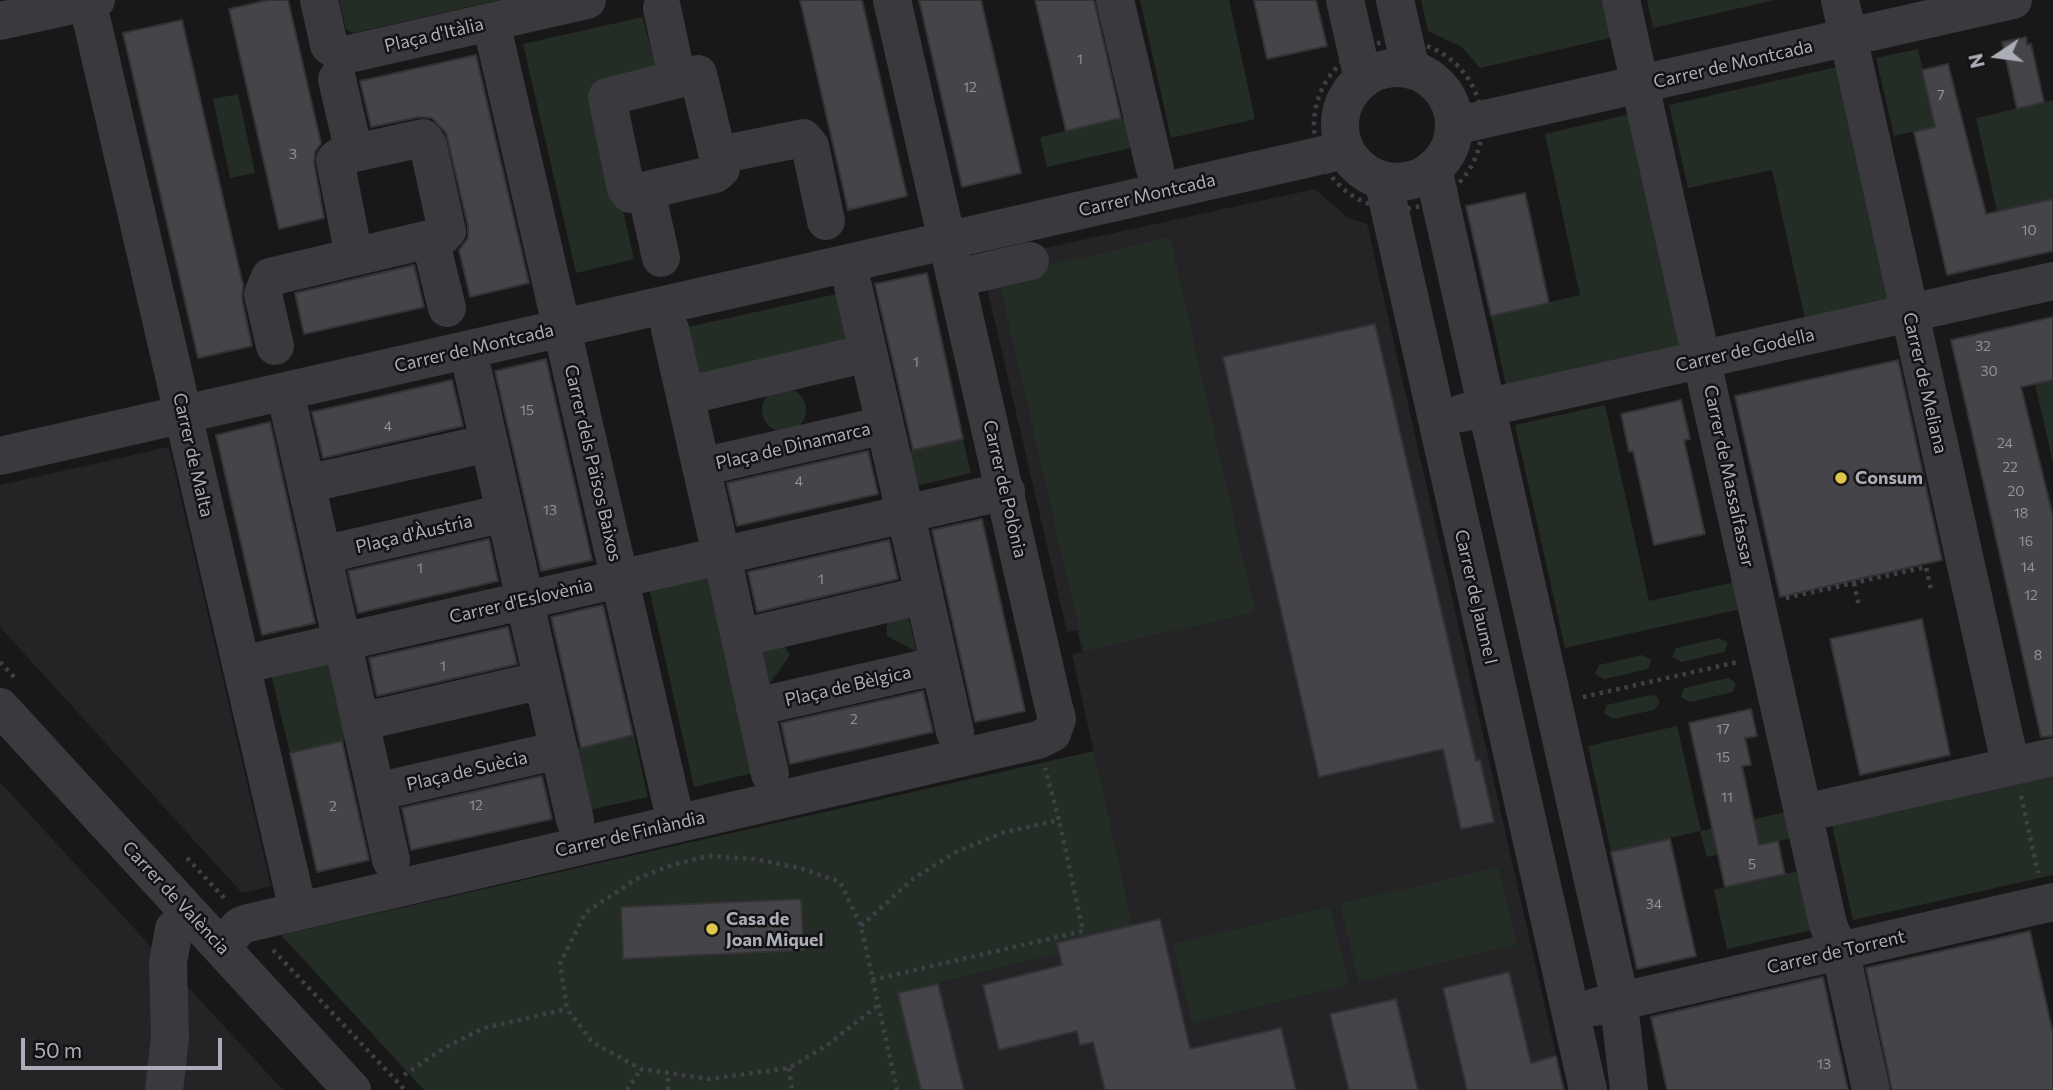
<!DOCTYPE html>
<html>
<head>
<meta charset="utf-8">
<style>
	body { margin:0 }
	#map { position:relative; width:2053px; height:1090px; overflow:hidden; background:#181819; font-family:Commissioner,sans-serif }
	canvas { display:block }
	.north { position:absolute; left:1962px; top:21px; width:70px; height:70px; -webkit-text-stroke:5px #131314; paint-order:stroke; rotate:257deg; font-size:19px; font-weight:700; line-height:28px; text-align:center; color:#abadb8 }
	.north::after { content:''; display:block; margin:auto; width:24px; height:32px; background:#abadb8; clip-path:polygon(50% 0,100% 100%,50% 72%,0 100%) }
	.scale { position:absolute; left:21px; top:1038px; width:201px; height:32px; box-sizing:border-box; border:4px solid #abadb8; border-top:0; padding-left:9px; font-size:21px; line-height:24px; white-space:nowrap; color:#abadb8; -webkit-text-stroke:5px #131314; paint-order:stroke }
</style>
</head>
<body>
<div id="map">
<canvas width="2053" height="1090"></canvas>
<div class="north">N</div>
<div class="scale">50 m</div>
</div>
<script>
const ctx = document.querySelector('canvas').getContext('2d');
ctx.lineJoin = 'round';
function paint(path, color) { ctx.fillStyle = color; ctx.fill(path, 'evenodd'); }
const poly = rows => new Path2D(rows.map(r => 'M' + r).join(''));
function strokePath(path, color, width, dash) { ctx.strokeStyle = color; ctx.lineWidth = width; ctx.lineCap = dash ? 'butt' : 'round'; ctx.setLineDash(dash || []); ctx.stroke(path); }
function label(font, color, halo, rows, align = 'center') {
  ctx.font = font + ' Commissioner,sans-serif'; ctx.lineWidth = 5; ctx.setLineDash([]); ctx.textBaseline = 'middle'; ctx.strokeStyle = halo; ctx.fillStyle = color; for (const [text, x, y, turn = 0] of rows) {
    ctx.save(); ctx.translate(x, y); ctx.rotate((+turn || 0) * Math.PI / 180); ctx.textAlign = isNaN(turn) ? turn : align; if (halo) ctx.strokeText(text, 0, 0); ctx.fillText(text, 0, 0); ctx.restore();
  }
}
paint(poly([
	[1315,189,1348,218,1367,224,1564,1090,921,1090,898,993,1059,954,1057,943,1133,925,1072,655,1082,652,1077,630,1067,632,981,262],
	[169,447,271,886,242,893,0,627,0,485],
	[0,782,197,997,283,1090,0,1090]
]), '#242426');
paint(poly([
	[339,0,499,0,353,33,346,29],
	[1140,0,1229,0,1255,119,1171,138],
	[1421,0,1606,0,1614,37,1480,68,1462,47,1428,31],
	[1647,0,1775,0,1653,28],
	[643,17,657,75,596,90,634,259,576,273,523,44],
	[1918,49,1935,127,1894,136,1876,58],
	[1837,67,1889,300,1805,319,1772,170,1688,188,1669,105],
	[238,94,255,173,230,178,213,99],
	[2053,100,2053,199,1997,211,1976,118],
	[1630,114,1682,347,1506,386,1491,316,1580,295,1545,134],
	[1124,118,1131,148,1047,167,1040,137],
	[1170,237,1255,612,1084,651,998,277],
	[836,294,849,352,697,386,684,328],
	[2053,380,2053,463,2035,384],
	'762 410a22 22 0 1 1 44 0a22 22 0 1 1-44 0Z',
	[1605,405,1649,601,1735,582,1741,609,1565,648,1515,425],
	[963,439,971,473,912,487,905,452],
	[708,575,753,773,694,787,649,588],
	[906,608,917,652,887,636,887,612],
	[1719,638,1728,643,1724,652,1681,662,1672,657,1676,648],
	[757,640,783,643,790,655,768,686],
	[1642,655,1651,660,1648,669,1604,679,1595,674,1599,665],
	[330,660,348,740,290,753,271,674],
	[1728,678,1736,683,1733,692,1690,702,1681,697,1684,688],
	[1651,695,1656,696,1660,702,1654,710,1613,719,1604,713,1607,705],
	[1677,726,1701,831,1786,812,1792,838,1707,857,1700,831,1611,852,1588,746],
	[634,735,648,797,589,810,575,749],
	[1094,751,1133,926,1057,943,1059,954,898,993,921,1090,424,1090,281,935],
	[2053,775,2053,875,1853,920,1832,825],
	[1498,867,1517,945,1359,982,1340,904],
	[1799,871,1812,930,1727,949,1714,890],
	[1330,907,1349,985,1192,1022,1173,944]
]), '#242c26');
const building = poly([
	[268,0,288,0,321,143,315,152,314,163,324,218,279,229,229,9,268,0],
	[800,0,862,0,907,196,848,210,800,0],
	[919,0,981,0,1021,173,962,187,919,0],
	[1035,0,1094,0,1121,118,1066,131,1035,0],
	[1254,0,1316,0,1327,46,1267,59,1254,0],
	[182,20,243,285,242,299,252,346,198,358,123,33,182,20],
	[2026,37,2027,45,2031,44,2044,102,2017,109,2002,42,2026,37],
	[476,55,529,283,470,297,459,250,468,238,468,226,446,133,432,118,419,117,371,127,360,81,476,55],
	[1948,64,1986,214,2053,199,2053,251,1947,275,1914,132,1935,127,1922,70,1948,64],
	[1525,193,1549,303,1491,316,1466,206,1525,193],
	[414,265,424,307,304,334,295,293,414,265],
	[927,273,963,439,913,450,875,284,927,273],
	[2053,317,2053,380,2021,387,2053,516,2053,736,2041,737,1951,340,2053,317],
	[1375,324,1476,761,1480,760,1494,822,1461,829,1443,749,1319,777,1223,357,1375,324],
	[546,359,592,560,541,571,495,371,546,359],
	[1898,360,1942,560,1780,597,1735,396,1898,360],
	[452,380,463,426,323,458,312,412,452,380],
	[1681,400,1690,439,1684,440,1705,534,1654,545,1633,451,1629,452,1621,414,1681,400],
	[270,422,315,623,262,635,216,435,270,422],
	[868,451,878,494,737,526,727,483,868,451],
	[982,519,1025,711,975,722,932,530,982,519],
	[489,539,498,581,358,613,348,571,489,539],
	[889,540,898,579,757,612,748,572,889,540],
	[603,605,633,735,581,748,551,617,603,605],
	[1922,619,1950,755,1860,775,1830,639,1922,619],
	[508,627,517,664,377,696,369,658,508,627],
	[923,691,933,732,790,764,781,723,923,691],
	[1751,709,1757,736,1745,738,1751,765,1742,766,1759,845,1778,841,1785,874,1725,887,1689,723,1751,709],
	[342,741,369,860,317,872,290,753,342,741],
	[542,776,552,819,411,850,402,808,542,776],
	[1670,839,1696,956,1637,969,1611,852,1670,839],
	[801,899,804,950,623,959,621,907,801,899],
	[1160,919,1190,1049,1281,1028,1296,1090,1105,1090,1093,1042,1080,1045,1077,1031,999,1050,983,985,1062,965,1057,943,1160,919],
	[2030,931,2053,1033,2053,1090,1892,1090,1866,968,2030,931],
	[1509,972,1531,1063,1556,1056,1564,1090,1467,1090,1443,988,1509,972],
	[1823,977,1848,1090,1667,1090,1651,1017,1823,977],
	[938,984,964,1090,921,1090,898,993,938,984],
	[1396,999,1418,1090,1349,1090,1330,1014,1396,999]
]);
paint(building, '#454549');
strokePath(building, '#333235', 2);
strokePath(poly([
	'1314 125a84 84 0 1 1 168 0a84 84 0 1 1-168 0Z',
	[1854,583,1859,606],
	[1786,598,1926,567,1931,590],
	[0,662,14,677],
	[1583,697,1738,662],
	[2021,796,2038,873],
	[187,858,226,900],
	[861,926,914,878,958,851,1002,833,1059,820,1045,768],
	[273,950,405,1090],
	[872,980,1083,931,1059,820],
	[877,1006,826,1046,789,1068,709,1079,641,1069,592,1042,567,1009,560,964,585,913,636,879,672,865,708,856,754,859,800,868,840,882,861,926,897,1090],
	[789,1068,792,1090],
	[404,1075,444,1048,484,1028,567,1009],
	[627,1090,641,1069],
	[668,1090,668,1073]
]), '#3f4045', 4.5, [3.5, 5]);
strokePath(poly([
	[87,0,298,910],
	[319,0,329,45,340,54,349,54,587,0],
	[1115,0,1155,169],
	[1345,0,1363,79],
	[1395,0,1411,70],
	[1621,0,1828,924,1843,963,1871,1090],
	[1840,0,2011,767],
	[662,8,677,79],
	[0,21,96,0],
	[491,22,676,823],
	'1340 125a57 57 0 1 1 114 0a57 57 0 1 1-114 0Z',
	[698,74,721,169,715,174,630,194,626,189,607,97,698,74],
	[337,79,354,153],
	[1454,126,2013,0],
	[719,155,803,138,810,146,826,221],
	[1433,169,1617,987,1629,1090],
	[1383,180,1588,1090],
	[646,191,661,258],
	[430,239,447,308],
	[957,278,1030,261],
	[853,286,901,495],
	[670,329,717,537],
	[275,346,263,294,270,277,442,236,447,231,428,145,423,138,341,156,335,160,354,256],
	[473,372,521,582],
	[685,396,868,353],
	[290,413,338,624],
	[1462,413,2053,281],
	[0,456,1345,150],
	[701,467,885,425],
	[306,484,489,443],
	[908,524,955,732],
	[322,555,505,513],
	[724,565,770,774],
	[528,616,575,820],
	[740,638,924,595],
	[345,653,391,860],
	[241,665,1006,491],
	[0,707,352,1090],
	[755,707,940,665],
	[360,722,543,680],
	[376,792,559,750],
	[1804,813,2053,757],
	[221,947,240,926,248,923,1038,740,1052,733,1057,719,1053,704,892,0],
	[1595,1007,2053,902],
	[164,1090,170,1038,168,962,174,929,189,914]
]), '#39393e', 38);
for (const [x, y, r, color] of [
	[1841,478,7,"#dec74b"],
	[712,929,7,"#dec74b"]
]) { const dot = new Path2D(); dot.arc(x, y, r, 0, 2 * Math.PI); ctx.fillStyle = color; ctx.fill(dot); strokePath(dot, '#131314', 2.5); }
label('14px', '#92939c', null, [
	["1",1080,59],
	["12",970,87],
	["7",1941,95],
	["3",293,154],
	["10",2029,230],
	["32",1983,346],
	["1",916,362],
	["30",1989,371],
	["15",527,410],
	["4",388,426],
	["24",2005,443],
	["22",2010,467],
	["4",799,481],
	["20",2016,491],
	["13",550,510],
	["18",2021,513],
	["16",2026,541],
	["14",2028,567],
	["1",420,568],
	["1",821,579],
	["12",2031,595],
	["8",2038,655],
	["1",443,666],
	["2",854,719],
	["17",1723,729],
	["15",1723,757],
	["11",1727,797],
	["12",476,805],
	["2",333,806],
	["5",1752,864],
	["34",1654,904],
	["13",1824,1064]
]);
label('18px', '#abadb8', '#131314', [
	["Plaça d'Itàlia",434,35,-13],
	["Carrer de Montcada",1733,64,-13],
	["Carrer Montcada",1147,195,-13],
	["Carrer de Montcada",474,348,-13],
	["Carrer de Godella",1745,350,-13],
	["Carrer de Meliana",1925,383,77],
	["Plaça de Dinamarca",793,446,-13],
	["Carrer de Malta",193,455,77],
	["Carrer dels Països Baixos",593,463,77],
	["Carrer de Massalfassar",1729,476,78],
	["Carrer de Polònia",1005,489,77],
	["Plaça d'Àustria",414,534,-13],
	["Carrer de Jaume I",1476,597,77],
	["Carrer d'Eslovènia",521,601,-13],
	["Plaça de Bèlgica",848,686,-13],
	["Plaça de Suècia",467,771,-13],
	["Carrer de Finlàndia",630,834,-13],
	["Carrer de València",176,898,47],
	["Carrer de Torrent",1836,952,-13]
]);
label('bold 18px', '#abadb8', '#131314', [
	["Consum",1855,478],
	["Casa de",726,919],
	["Joan Miquel",726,940]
], 'left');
</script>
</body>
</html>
